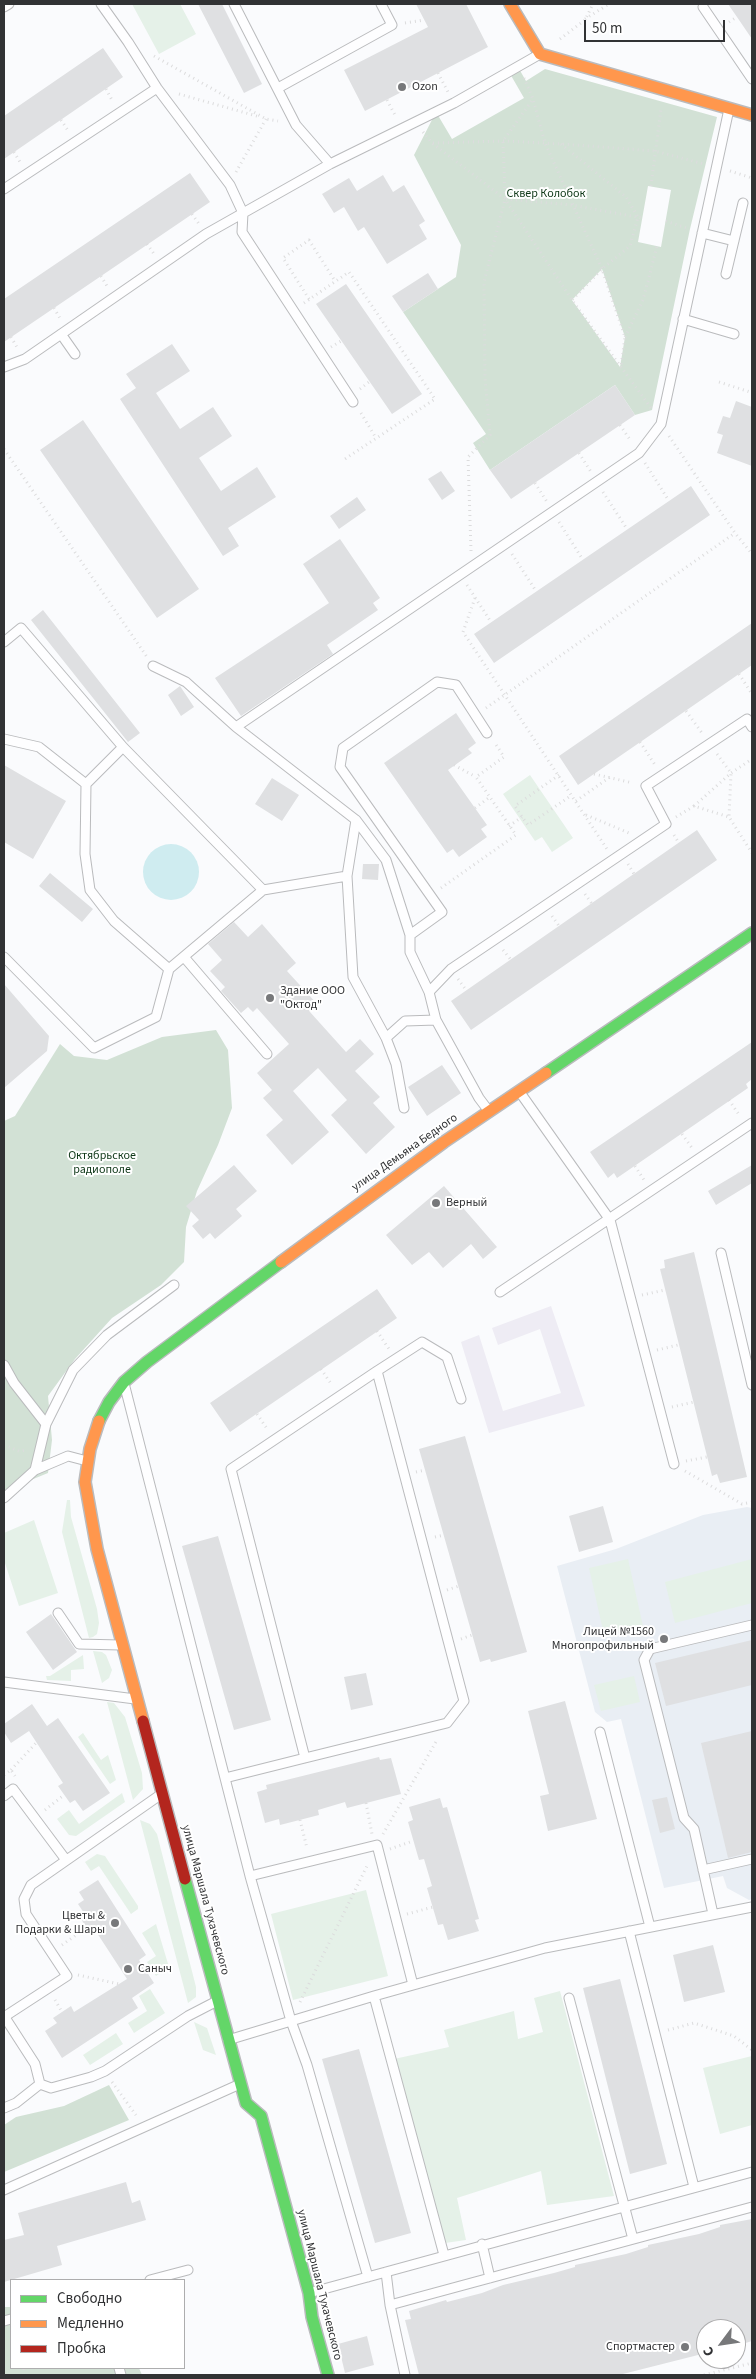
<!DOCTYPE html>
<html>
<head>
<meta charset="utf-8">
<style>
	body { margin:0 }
	#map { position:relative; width:756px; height:2379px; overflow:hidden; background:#fafbfd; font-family:"Source Sans 3",sans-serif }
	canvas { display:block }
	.frame { position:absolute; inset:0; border:5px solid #313234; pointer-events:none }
	.legend { position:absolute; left:10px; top:2279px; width:175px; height:90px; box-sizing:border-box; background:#fff; border:1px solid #adadae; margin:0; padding:6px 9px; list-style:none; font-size:15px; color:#313234 }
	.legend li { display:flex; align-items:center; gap:10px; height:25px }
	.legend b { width:25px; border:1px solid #adadae }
	.north { position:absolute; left:696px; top:2319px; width:50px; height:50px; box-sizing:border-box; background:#fff; border:1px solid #adadae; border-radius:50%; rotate:239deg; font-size:14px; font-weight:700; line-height:20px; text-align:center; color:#313234 }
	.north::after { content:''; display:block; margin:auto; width:18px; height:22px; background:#77787a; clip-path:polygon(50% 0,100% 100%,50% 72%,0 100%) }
	.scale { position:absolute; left:584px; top:20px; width:141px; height:22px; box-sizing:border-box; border:2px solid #313234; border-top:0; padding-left:6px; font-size:15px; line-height:18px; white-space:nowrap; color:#313234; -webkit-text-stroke:4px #fff; paint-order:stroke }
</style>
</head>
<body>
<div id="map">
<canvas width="756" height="2379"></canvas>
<div class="frame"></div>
<ul class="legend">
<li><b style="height:6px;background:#63d668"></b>Свободно</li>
<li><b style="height:6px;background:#ff974d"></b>Медленно</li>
<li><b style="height:6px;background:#b3261e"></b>Пробка</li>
</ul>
<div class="north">С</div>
<div class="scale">50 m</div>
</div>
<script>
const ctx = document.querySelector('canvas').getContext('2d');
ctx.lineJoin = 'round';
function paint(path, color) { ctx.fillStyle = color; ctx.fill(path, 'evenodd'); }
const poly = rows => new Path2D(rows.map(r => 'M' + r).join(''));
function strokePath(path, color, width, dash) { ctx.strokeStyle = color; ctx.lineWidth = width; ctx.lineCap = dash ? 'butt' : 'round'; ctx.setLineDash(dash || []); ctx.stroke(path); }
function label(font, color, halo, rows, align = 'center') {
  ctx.font = font + ' "Source Sans 3",sans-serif'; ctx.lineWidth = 4; ctx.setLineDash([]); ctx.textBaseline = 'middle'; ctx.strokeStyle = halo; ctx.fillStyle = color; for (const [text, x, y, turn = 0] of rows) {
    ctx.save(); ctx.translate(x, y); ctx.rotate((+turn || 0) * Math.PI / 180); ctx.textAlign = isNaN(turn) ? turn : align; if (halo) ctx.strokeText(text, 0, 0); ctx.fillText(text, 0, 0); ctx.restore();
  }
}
paint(poly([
	[747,1507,752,1508,752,1899,749,1900,727,1888,723,1876,664,1888,621,1719,607,1722,595,1712,557,1566,616,1549,703,1515]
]), '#e9eef4');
paint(poly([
	[551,1306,585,1406,489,1433,461,1342,479,1335,503,1411,561,1393,540,1329,498,1345,492,1328]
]), '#eeecf4');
paint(poly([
	[132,4,180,4,196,34,159,54],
	[530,775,573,838,552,852,542,837,535,841,503,794],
	[67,1500,70,1500,71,1517,97,1609,99,1623,97,1634,93,1637,89,1638,62,1532],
	[34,1520,58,1593,19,1606,4,1560,4,1533],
	[628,1559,643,1626,604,1635,589,1568],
	[752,1559,752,1603,675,1623,665,1582],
	[93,1651,102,1652,106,1655,112,1670,109,1678,102,1683],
	[83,1655,84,1669,71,1670,71,1681,47,1680,46,1676,50,1676],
	[634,1676,640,1702,601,1711,594,1685],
	[107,1702,114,1703,125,1717,142,1773,143,1789,133,1800],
	[83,1733,101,1760,108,1755,116,1780,110,1784,78,1737],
	[122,1793,125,1802,76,1836,69,1835,57,1819,69,1810,79,1824],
	[140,1820,150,1824,157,1834,196,1987,196,1997,188,2003],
	[97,1854,105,1856,138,1906,138,1909,131,1914,99,1866,91,1871,85,1862],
	[366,1890,388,1976,293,2000,271,1914],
	[156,1924,169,1967,156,1976,147,1962,156,1956,142,1933],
	[150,1989,165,2013,134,2033,128,2023,147,2011,139,1996],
	[560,1991,614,2196,547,2205,541,2171,457,2198,466,2240,445,2243,394,2059,449,2047,444,2030,514,2011,518,2039,543,2032,534,1998],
	[194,2022,207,2028,216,2055,203,2050],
	[116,2033,123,2044,90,2065,83,2055],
	[752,2056,752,2125,720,2134,703,2068]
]), '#e5f1e8');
paint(poly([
	[518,67,526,81,545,69,717,117,690,229,652,410,635,415,615,385,490,470,473,443,486,434,403,312,456,277,461,245,414,155,436,112,452,139,524,98,509,72],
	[648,186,671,190,661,247,638,242],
	[602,269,625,337,620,367,572,300],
	[216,1030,228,1050,232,1108,218,1145,197,1191,186,1227,184,1262,161,1285,112,1318,75,1359,48,1396,52,1440,48,1473,4,1491,4,1121,15,1116,60,1044,74,1056,107,1060,162,1037],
	[109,2085,129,2120,4,2172,4,2125,16,2117,64,2106],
	[4,2307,11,2307,11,2368,139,2368,142,2375,4,2375]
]), '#d2e1d5');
paint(poly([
	'143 872a28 28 0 1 1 56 0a28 28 0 1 1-56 0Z'
]), '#cfecf0');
paint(poly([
	[198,4,222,4,262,84,244,93],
	[416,4,466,4,488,47,365,111,344,70,428,27],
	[728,4,752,4,752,39,737,17],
	[103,48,123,77,4,159,4,116],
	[190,173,210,202,4,342,4,299],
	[383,175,393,192,404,185,425,221,419,225,427,239,387,264,364,227,358,231,344,207,334,213,322,194,349,178,357,191],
	[428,273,438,289,403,312,392,296],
	[346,284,422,394,392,414,316,304],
	[172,344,190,371,156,393,180,429,213,407,232,436,199,458,221,491,257,467,276,497,228,528,239,546,223,556,120,399,136,388,126,374],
	[615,385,635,415,511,499,490,470],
	[736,401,752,407,752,466,717,453,723,435,717,433,723,416,730,418],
	[83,420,199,589,157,618,40,450],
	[441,471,455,491,442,500,428,479],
	[691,486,710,515,494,663,474,634],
	[357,497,366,510,339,529,330,516],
	[340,539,380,598,373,603,378,610,327,645,333,654,241,716,215,678,329,603,303,564],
	[43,610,140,733,128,742,31,620],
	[752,623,752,665,578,785,559,756],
	[180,686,194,707,181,716,168,695],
	[456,713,476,743,468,749,472,753,448,770,487,825,481,829,487,837,459,857,453,849,447,853,384,763],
	[4,765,66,801,33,859,4,842],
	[272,778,299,795,282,821,255,804],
	[697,830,717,860,471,1030,451,1001],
	[363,864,379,864,378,880,362,879],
	[50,873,93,909,82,922,39,886],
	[234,922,248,937,262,924,296,963,287,971,318,1005,310,1012,346,1052,360,1039,374,1054,355,1071,380,1097,373,1103,395,1127,366,1154,331,1115,347,1100,318,1068,293,1091,329,1132,292,1165,266,1135,283,1120,263,1098,272,1090,257,1073,289,1044,257,1008,253,1012,248,1007,241,1013,221,991,225,987,210,971,222,960,208,944],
	[4,984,49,1036,47,1051,4,1088],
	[752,1042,752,1079,746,1084,748,1088,617,1178,614,1173,608,1178,590,1152],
	[442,1065,461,1093,427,1116,408,1087],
	[234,1165,257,1191,236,1209,242,1216,215,1239,210,1233,203,1239,192,1226,199,1220,186,1206],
	[752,1165,752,1183,716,1205,708,1191],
	[444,1186,497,1247,483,1259,471,1244,443,1268,429,1252,412,1265,386,1235],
	[694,1252,747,1477,720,1483,717,1474,712,1476,660,1269,665,1268,664,1260],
	[377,1289,397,1318,230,1432,210,1403],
	[465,1436,527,1652,491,1662,490,1659,480,1662,419,1449],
	[603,1506,613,1542,579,1552,569,1516],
	[218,1536,271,1720,234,1730,182,1546],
	[51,1614,77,1652,53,1670,26,1632],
	[752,1640,752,1685,666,1706,655,1663],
	[366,1673,373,1705,351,1710,344,1677],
	[565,1701,597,1819,548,1831,540,1796,549,1794,528,1711],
	[32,1704,47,1726,58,1718,110,1793,83,1811,75,1800,70,1803,58,1786,63,1783,29,1731,11,1743,4,1732,4,1724],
	[752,1731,752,1852,728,1858,701,1743],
	[379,1757,380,1760,391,1758,401,1794,347,1808,345,1802,318,1810,319,1815,280,1825,279,1819,265,1823,257,1792,267,1789,266,1785],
	[667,1797,675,1829,660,1833,652,1800],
	[440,1798,443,1808,447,1807,479,1919,475,1920,479,1931,448,1940,443,1924,438,1925,427,1888,432,1886,424,1859,419,1860,408,1822,413,1820,409,1807],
	[98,1880,146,1955,139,1960,154,1983,132,1998,138,2008,62,2058,45,2031,57,2023,53,2018,71,2006,74,2012,127,1979,97,1933,92,1936,81,1919,86,1916,78,1904,84,1900,79,1892],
	[713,1945,725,1992,684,2002,673,1955],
	[620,1979,667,2164,630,2174,583,1988],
	[359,2049,411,2233,375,2243,322,2059],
	[126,2182,132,2203,140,2200,146,2220,57,2246,62,2265,4,2282,4,2240,24,2235,18,2213],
	[752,2219,752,2341,736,2346,736,2329,706,2329,706,2353,619,2375,419,2375,405,2320,411,2319,409,2311,446,2300,447,2302,482,2293,503,2285,554,2273,575,2267,575,2265,626,2254,648,2247,648,2245,699,2234,720,2227,720,2225],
	[367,2336,374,2365,345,2373,338,2344]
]), '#dfe0e2');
const lane = poly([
	[101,4,128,42,157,88,230,185,243,213,242,232,353,402],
	[234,4,296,125,330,164],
	[4,7,9,4],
	[703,7,752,79],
	[278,88,392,25,381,4],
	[4,189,157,88],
	[702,233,734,241],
	[726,274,743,203],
	[683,319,734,334],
	[61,334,75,354],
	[4,367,25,359,206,234,330,164,454,103,540,54],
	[4,642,21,628,123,747,263,890,347,876],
	[153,666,186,682,236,727],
	[4,739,39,747,86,784,123,747],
	[86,784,85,854,90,890,114,921,169,969],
	[356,820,347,876,353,977,386,1038,396,1064,404,1108],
	[410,935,386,860,356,820,236,727,639,453,661,424,729,109],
	[4,957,94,1048,156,1017,169,969,263,890],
	[184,957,267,1054],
	[429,992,410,952,410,935,442,912,340,767,343,748,437,682,456,685,487,733],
	[386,1038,405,1021,436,1020],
	[519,1091,610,1220,674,1464],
	[488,1110,479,1098,436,1020,429,992,451,969,666,824,646,786,747,719,752,727],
	[721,1253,752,1385],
	[500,1292,752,1123],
	[4,1365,14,1383,46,1424],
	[377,1371,422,1342,447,1357,461,1399],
	[125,1387,250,1876,291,2021,307,2065,368,2277],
	[35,1470,68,1456,87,1461],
	[4,1498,35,1470,46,1424,73,1370,107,1335,174,1285],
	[58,1613,79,1644,120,1645],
	[4,1682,135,1699],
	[600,1732,650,1927],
	[225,1778,305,1758,447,1723,464,1701,377,1371,231,1469,305,1758],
	[4,1796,13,1789,66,1860],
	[703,1870,752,1859],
	[250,1876,377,1845,413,1985],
	[713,1914,694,1829,684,1818,644,1660,650,1649,752,1625],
	[629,1931,694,2187],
	[374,1996,444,2255],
	[569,1998,633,2239],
	[4,2016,35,2064,40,2084,16,2103,4,2108],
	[4,2017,67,1976,26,1914,24,1899,31,1885,160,1795],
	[228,2040,374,1996,545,1948,752,1907],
	[40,2084,51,2088,91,2077,105,2071,188,2016,217,2001],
	[4,2190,240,2084],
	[482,2244,490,2278],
	[386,2272,390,2305,405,2375],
	[150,2280,188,2270],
	[309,2293,752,2172],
	[390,2305,752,2207],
	[4,2321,11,2319],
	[119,2368,121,2375]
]);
const fast = poly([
	[546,1073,752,933],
	[99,1421,109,1402,124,1382,147,1362,281,1262],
	[185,1879,246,2103,261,2116,309,2293,312,2317,328,2375]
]);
const slow = poly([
	[510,4,540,54,752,115],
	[281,1262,444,1142,546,1073],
	[99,1421,90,1449,85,1482,97,1549,143,1721]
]);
const jam = poly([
	[143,1721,185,1879]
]);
strokePath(lane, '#babbbd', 11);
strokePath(fast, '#babbbd', 14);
strokePath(slow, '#babbbd', 14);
strokePath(jam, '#babbbd', 14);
strokePath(poly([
	[585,19,609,4],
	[729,22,737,17],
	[405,23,424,20],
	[560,39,585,20,593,4],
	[154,56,266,119,278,121],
	[438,73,448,92],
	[524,78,533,99,545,143,602,269,625,337,621,367],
	[106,89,113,102],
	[179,94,260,117],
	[387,100,396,117],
	[61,120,69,132],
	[423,132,432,143,505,199,572,300,651,408],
	[433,143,503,141,561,144,655,151,704,164],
	[561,144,626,197,638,217,630,246,602,269,572,300],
	[14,152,20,162],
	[730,171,752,178],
	[236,172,266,119],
	[651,186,661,109],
	[505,198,503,141,533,99],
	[192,214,199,224],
	[666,221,689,229],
	[147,244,154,254],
	[101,276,107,286],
	[309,299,283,258,309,240,335,281],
	[304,303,349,272,435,399,342,461],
	[54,308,61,320],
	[11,337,18,349],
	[625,337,643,300,657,246],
	[331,347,341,341],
	[719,382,750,392],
	[360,389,369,382],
	[361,413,376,438],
	[620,425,631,441],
	[669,436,735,533,752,554],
	[4,449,147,657],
	[579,453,591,472],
	[645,463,669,501],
	[535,483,547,502],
	[603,492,627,529],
	[559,522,583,560],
	[471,551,468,457,490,435,485,378,484,282,505,199,572,205,642,218],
	[512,554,536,591],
	[467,585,491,622],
	[475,598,463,632,607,849],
	[739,674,752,694],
	[486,708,735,533],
	[686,711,702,733],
	[640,742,655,765],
	[717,754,731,773,729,817],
	[454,765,476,777],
	[594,774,633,783],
	[559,775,515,806,522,817,528,825,572,795],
	[576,801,610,777],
	[694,806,731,773,752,759],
	[475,808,490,797],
	[586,815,629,833],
	[676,817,694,806,729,817,752,853],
	[509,826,522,817],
	[674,835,679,843],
	[628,864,634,874],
	[441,888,516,835,476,777,504,757,495,743],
	[585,894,592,904],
	[552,916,559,926],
	[503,950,511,960],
	[458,979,466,990],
	[729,1100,740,1116],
	[682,1134,692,1148],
	[635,1166,644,1180],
	[642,1295,665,1290],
	[377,1331,389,1349],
	[657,1350,678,1345],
	[321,1369,332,1385],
	[672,1407,694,1402],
	[257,1414,268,1430],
	[4,1445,19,1451,27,1450],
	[686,1461,707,1457],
	[685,1471,742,1504,752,1502],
	[416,1472,425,1470],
	[435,1537,444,1535],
	[447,1590,459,1586],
	[461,1639,472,1635],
	[11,1770,37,1742],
	[4,1775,11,1770,15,1776],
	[366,1803,372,1834],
	[45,1810,64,1795],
	[300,1820,307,1848],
	[383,1834,437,1740],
	[390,1849,413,1841],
	[407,1914,433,1907],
	[62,1945,86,1928],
	[78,1975,119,1984],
	[55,2000,62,2012],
	[300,2002,368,1864],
	[668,2030,694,2023,734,2036,752,2050],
	[112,2082,136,2115],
	[23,2375,24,2368],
	[704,2375,752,2363]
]), '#dcdcdd', 3, [1, 4]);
strokePath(lane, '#fefeff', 9);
strokePath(fast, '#63d668', 11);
strokePath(slow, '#ff974d', 11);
strokePath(jam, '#b3261e', 11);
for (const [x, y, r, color] of [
	[402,87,5,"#77787a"],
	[270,998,5,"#77787a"],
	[436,1203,5,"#77787a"],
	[664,1639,5,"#77787a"],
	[115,1923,5,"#77787a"],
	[128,1969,5,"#77787a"],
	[685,2347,5,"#77787a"]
]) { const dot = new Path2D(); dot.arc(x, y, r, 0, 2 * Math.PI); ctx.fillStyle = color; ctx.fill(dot); strokePath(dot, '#fff', 2); }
label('12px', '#313234', '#fff', [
	["Ozon",412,87],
	["Здание ООО",280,991],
	["\"Октод\"",280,1005],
	["Верный",446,1203],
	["Лицей №1560",654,1632,"right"],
	["Многопрофильный",654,1646,"right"],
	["Цветы &",105,1916,"right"],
	["Подарки & Шары",105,1930,"right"],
	["Саныч",138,1969],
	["Спортмастер",675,2347,"right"]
], 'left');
label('12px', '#0e3717', '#fff', [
	["Сквер Колобок",546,194],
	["Октябрьское",102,1156],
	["радиополе",102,1170]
]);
label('12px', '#313234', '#fff', [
	["улица Демьяна Бедного",405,1153,-35],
	["улица Маршала Тухачевского",205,1900,75],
	["улица Маршала Тухачевского",319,2285,76]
]);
</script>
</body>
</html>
